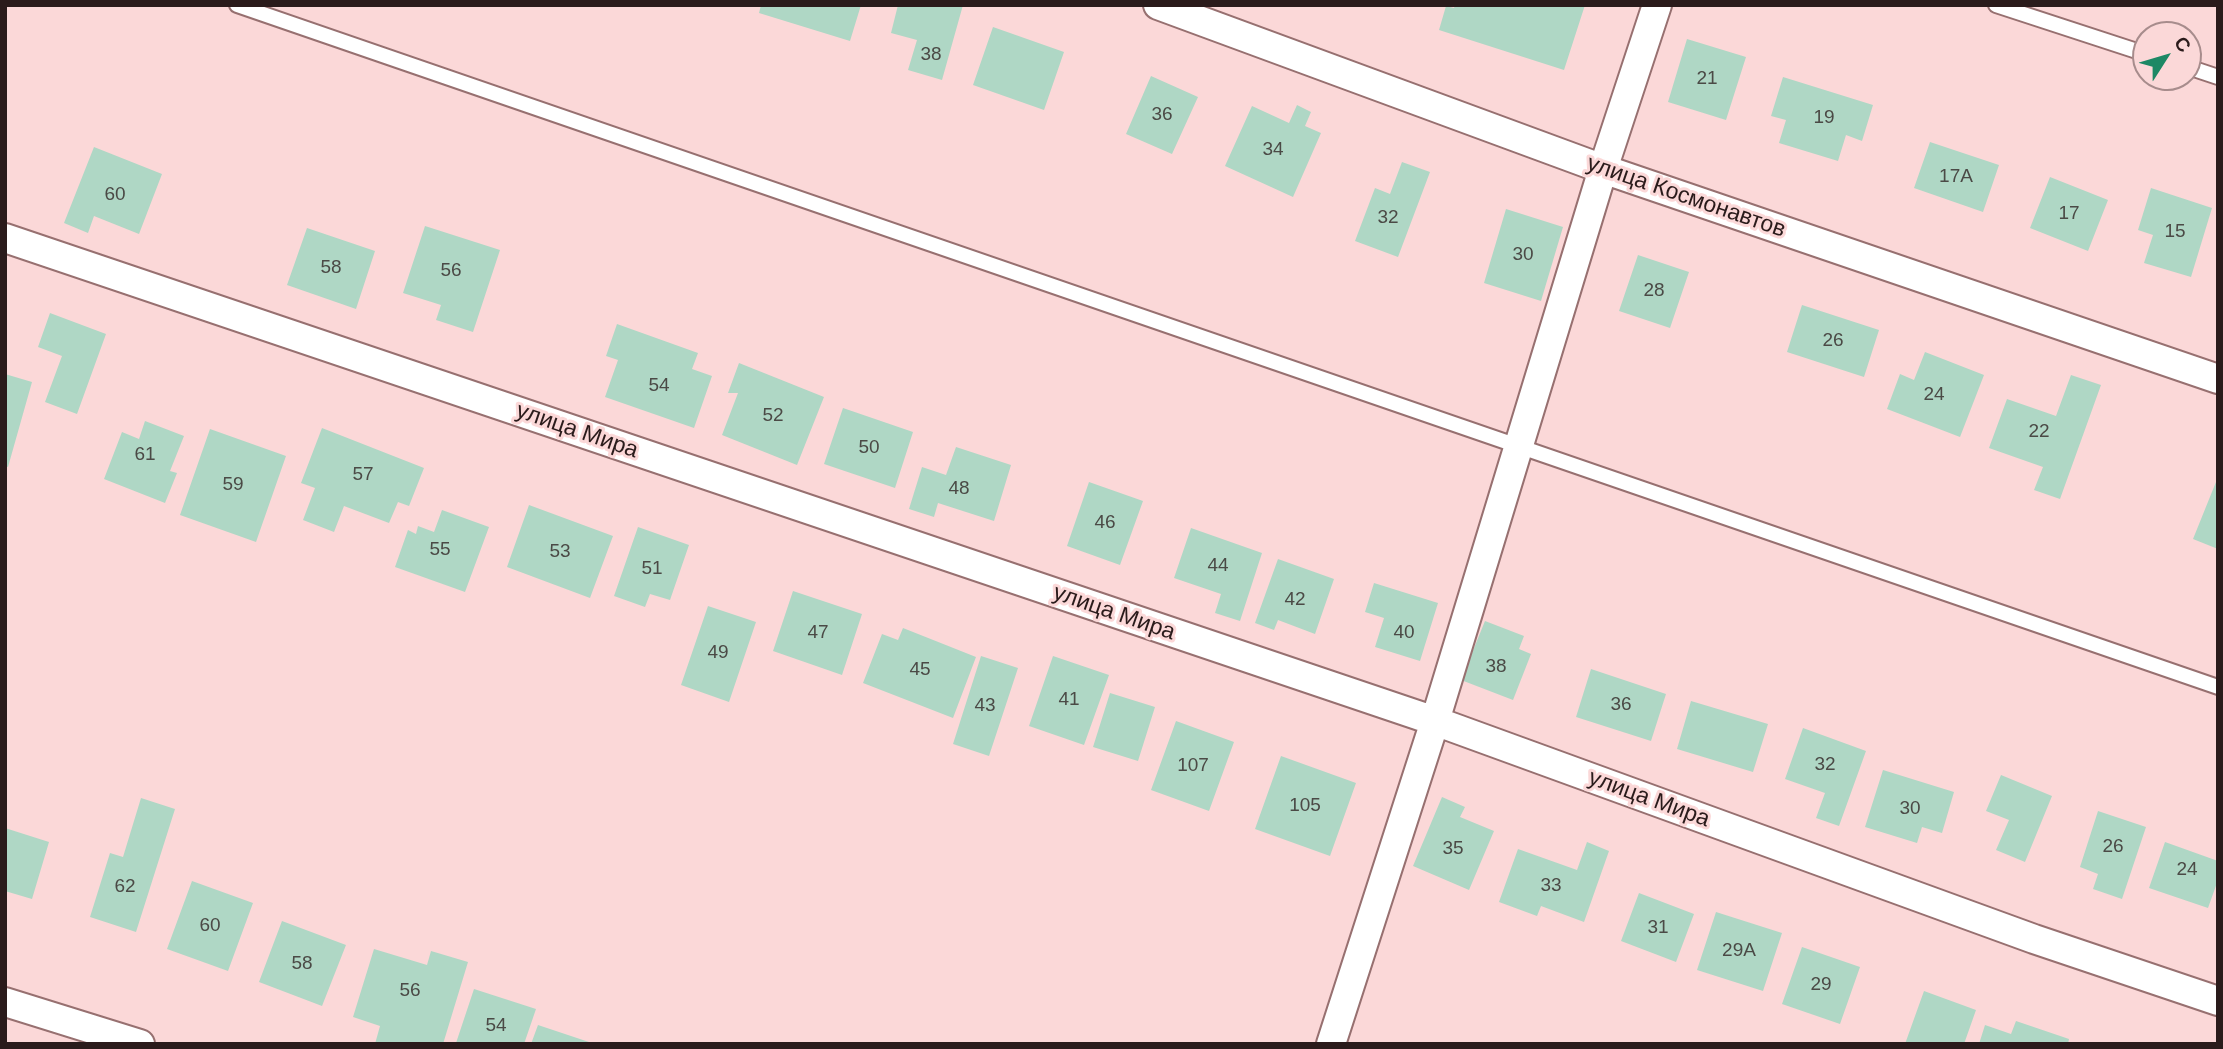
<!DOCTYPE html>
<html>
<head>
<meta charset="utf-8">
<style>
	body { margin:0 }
	#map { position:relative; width:2223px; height:1049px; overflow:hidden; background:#fbd8d8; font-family:Arial,sans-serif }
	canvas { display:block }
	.frame { position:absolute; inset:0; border:7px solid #2a1b1b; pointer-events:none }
	.north { position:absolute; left:2132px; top:21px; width:70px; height:70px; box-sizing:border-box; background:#fbd8d8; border:2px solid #a78c8c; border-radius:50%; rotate:53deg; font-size:19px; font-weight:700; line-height:28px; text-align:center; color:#2a1b1b }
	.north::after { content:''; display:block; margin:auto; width:24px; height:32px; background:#1d8865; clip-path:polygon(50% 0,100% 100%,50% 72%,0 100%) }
</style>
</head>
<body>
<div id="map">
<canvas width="2223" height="1049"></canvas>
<div class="frame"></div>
<div class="north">С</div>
</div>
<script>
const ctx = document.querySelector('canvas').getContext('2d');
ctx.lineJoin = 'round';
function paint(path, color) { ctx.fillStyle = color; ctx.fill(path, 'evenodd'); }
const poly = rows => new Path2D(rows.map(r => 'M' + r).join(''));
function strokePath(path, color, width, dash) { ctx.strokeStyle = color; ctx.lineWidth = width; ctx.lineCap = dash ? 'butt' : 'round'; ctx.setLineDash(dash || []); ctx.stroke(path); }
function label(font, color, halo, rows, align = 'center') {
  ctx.font = font + ' Arial,sans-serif'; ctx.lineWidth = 6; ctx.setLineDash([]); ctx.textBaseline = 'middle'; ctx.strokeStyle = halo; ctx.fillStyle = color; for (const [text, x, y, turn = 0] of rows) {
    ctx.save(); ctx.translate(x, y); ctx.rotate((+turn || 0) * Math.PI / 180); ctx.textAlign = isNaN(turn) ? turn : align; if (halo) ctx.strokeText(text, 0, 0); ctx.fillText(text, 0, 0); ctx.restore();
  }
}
paint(poly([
	[761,5,861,5,850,41,759,13],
	[898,5,963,5,942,80,908,70,917,40,891,33],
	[1455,5,1585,5,1564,70,1439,30,1446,6,1454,8],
	[993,27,1064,52,1044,110,973,85],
	[1687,39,1746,57,1726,120,1668,102],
	[1151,76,1198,97,1172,154,1126,134],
	[1783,77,1873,105,1862,141,1846,135,1838,161,1779,143,1786,120,1771,116],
	[1297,105,1311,112,1305,126,1321,133,1293,197,1225,166,1252,106,1289,123],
	[1930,142,1999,165,1983,212,1914,188],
	[94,147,162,174,139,234,94,216,88,233,64,223],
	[1402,162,1430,172,1398,257,1355,241,1375,188,1390,194],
	[2050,177,2108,200,2088,251,2030,228],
	[2151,188,2212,208,2191,277,2144,263,2153,235,2138,230],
	[1506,209,1563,227,1541,301,1484,283],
	[425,226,500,250,473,332,436,320,441,305,403,293],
	[307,228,375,251,356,309,287,285],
	[1638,255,1689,272,1670,328,1619,311],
	[1802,305,1879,330,1864,377,1787,352],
	[50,313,106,334,77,414,45,402,62,356,38,347],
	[617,324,698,353,692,369,712,376,694,428,605,397,618,360,606,356],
	[1925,352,1984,375,1960,437,1887,409,1900,374,1914,380],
	[739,363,824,397,797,465,722,435,738,393,728,393],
	[5,374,32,382,8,467,5,466],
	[2071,375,2101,385,2060,499,2034,490,2043,467,1989,448,2007,399,2056,416],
	[843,408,913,432,895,488,824,464],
	[145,421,184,436,170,471,177,473,165,503,104,479,122,432,139,439],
	[322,428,424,468,409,506,398,502,389,523,344,506,334,532,303,520,315,488,301,483],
	[210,429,286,456,256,542,180,515],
	[956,447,1011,465,994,521,938,503,934,517,909,509,922,467,946,475],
	[2218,477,2218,549,2193,539],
	[1089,482,1143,501,1120,565,1067,546],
	[529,505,613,536,590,598,507,567],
	[442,510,489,527,465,592,395,567,408,530,416,534,418,526,434,532],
	[638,527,689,545,670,600,650,594,645,607,614,596],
	[1191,528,1262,553,1240,621,1215,613,1221,594,1174,578],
	[1278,559,1334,579,1315,634,1278,620,1274,630,1255,623],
	[1374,583,1438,603,1420,661,1375,647,1384,618,1365,612],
	[793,591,862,614,842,675,773,651],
	[708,606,756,622,729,702,681,685],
	[1485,621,1524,636,1519,649,1531,654,1513,700,1461,680],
	[903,628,976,657,953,718,863,683,882,634,898,640],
	[981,656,1018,668,989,756,953,744],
	[1053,656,1109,675,1084,745,1029,726],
	[1591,669,1666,694,1651,741,1576,717],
	[1110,693,1155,707,1138,761,1093,747],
	[1691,701,1768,724,1753,772,1677,749],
	[1176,721,1234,742,1209,811,1151,790],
	[1803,728,1866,751,1839,826,1816,818,1825,793,1785,779],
	[1281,756,1356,783,1330,856,1255,829],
	[1883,770,1954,792,1942,833,1922,827,1917,843,1865,827],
	[2001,775,2052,796,2025,862,1996,850,2009,820,1986,811],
	[1442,797,1465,807,1460,817,1494,831,1469,890,1413,866],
	[141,798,175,809,136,932,90,917,110,853,123,857],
	[2098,811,2146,827,2122,899,2093,889,2098,874,2080,867],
	[5,828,49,842,32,899,5,891],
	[1587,842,1609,851,1584,922,1541,906,1537,916,1499,902,1518,849,1577,870],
	[2165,842,2218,861,2218,880,2208,908,2149,888],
	[192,881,253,903,228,971,167,949],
	[1639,893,1694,914,1676,962,1621,941],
	[1716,912,1782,933,1763,991,1697,970],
	[282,921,346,945,322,1006,259,982],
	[1802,947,1860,967,1840,1024,1782,1004],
	[374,949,427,965,431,951,468,962,443,1044,375,1044,380,1026,353,1017],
	[474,989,536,1009,524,1044,456,1043],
	[1924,991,1976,1010,1964,1044,1905,1044],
	[2016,1021,2069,1039,2068,1044,1979,1044,1985,1025,2011,1034],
	[538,1025,592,1043,592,1044,531,1044]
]), '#afd7c5');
const service = poly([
	[237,5,2218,687],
	[1996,5,2146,54],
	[2188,67,2218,77]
]);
const minor = poly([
	[1158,5,1603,169,2218,379],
	[5,238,1435,721,2034,939,2218,1001],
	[5,1002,140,1044],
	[1331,1044,1435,721,1603,169,1657,5]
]);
strokePath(service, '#977070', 18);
strokePath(minor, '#977070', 32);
strokePath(service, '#fff', 14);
strokePath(minor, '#fff', 28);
label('19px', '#4b4a46', null, [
	["38",931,55],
	["21",1707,79],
	["36",1162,115],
	["19",1824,118],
	["34",1273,150],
	["17А",1956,177],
	["60",115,195],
	["17",2069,214],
	["32",1388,218],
	["15",2175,232],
	["30",1523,255],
	["58",331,268],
	["56",451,271],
	["28",1654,291],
	["26",1833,341],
	["54",659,386],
	["24",1934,395],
	["52",773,416],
	["22",2039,432],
	["50",869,448],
	["61",145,455],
	["57",363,475],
	["59",233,485],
	["48",959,489],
	["46",1105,523],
	["55",440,550],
	["53",560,552],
	["44",1218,566],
	["51",652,569],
	["42",1295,600],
	["47",818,633],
	["40",1404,633],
	["49",718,653],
	["38",1496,667],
	["45",920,670],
	["41",1069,700],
	["36",1621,705],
	["43",985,706],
	["32",1825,765],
	["107",1193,766],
	["105",1305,806],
	["30",1910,809],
	["26",2113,847],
	["35",1453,849],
	["24",2187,870],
	["33",1551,886],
	["62",125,887],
	["60",210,926],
	["31",1658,928],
	["29А",1739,951],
	["58",302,964],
	["29",1821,985],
	["56",410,991],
	["54",496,1026]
]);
label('23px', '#2a1b1b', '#fbd8d8', [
	["улица Космонавтов",1686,197,19],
	["улица Мира",577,431,19],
	["улица Мира",1114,613,19],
	["улица Мира",1649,799,20]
]);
</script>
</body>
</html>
